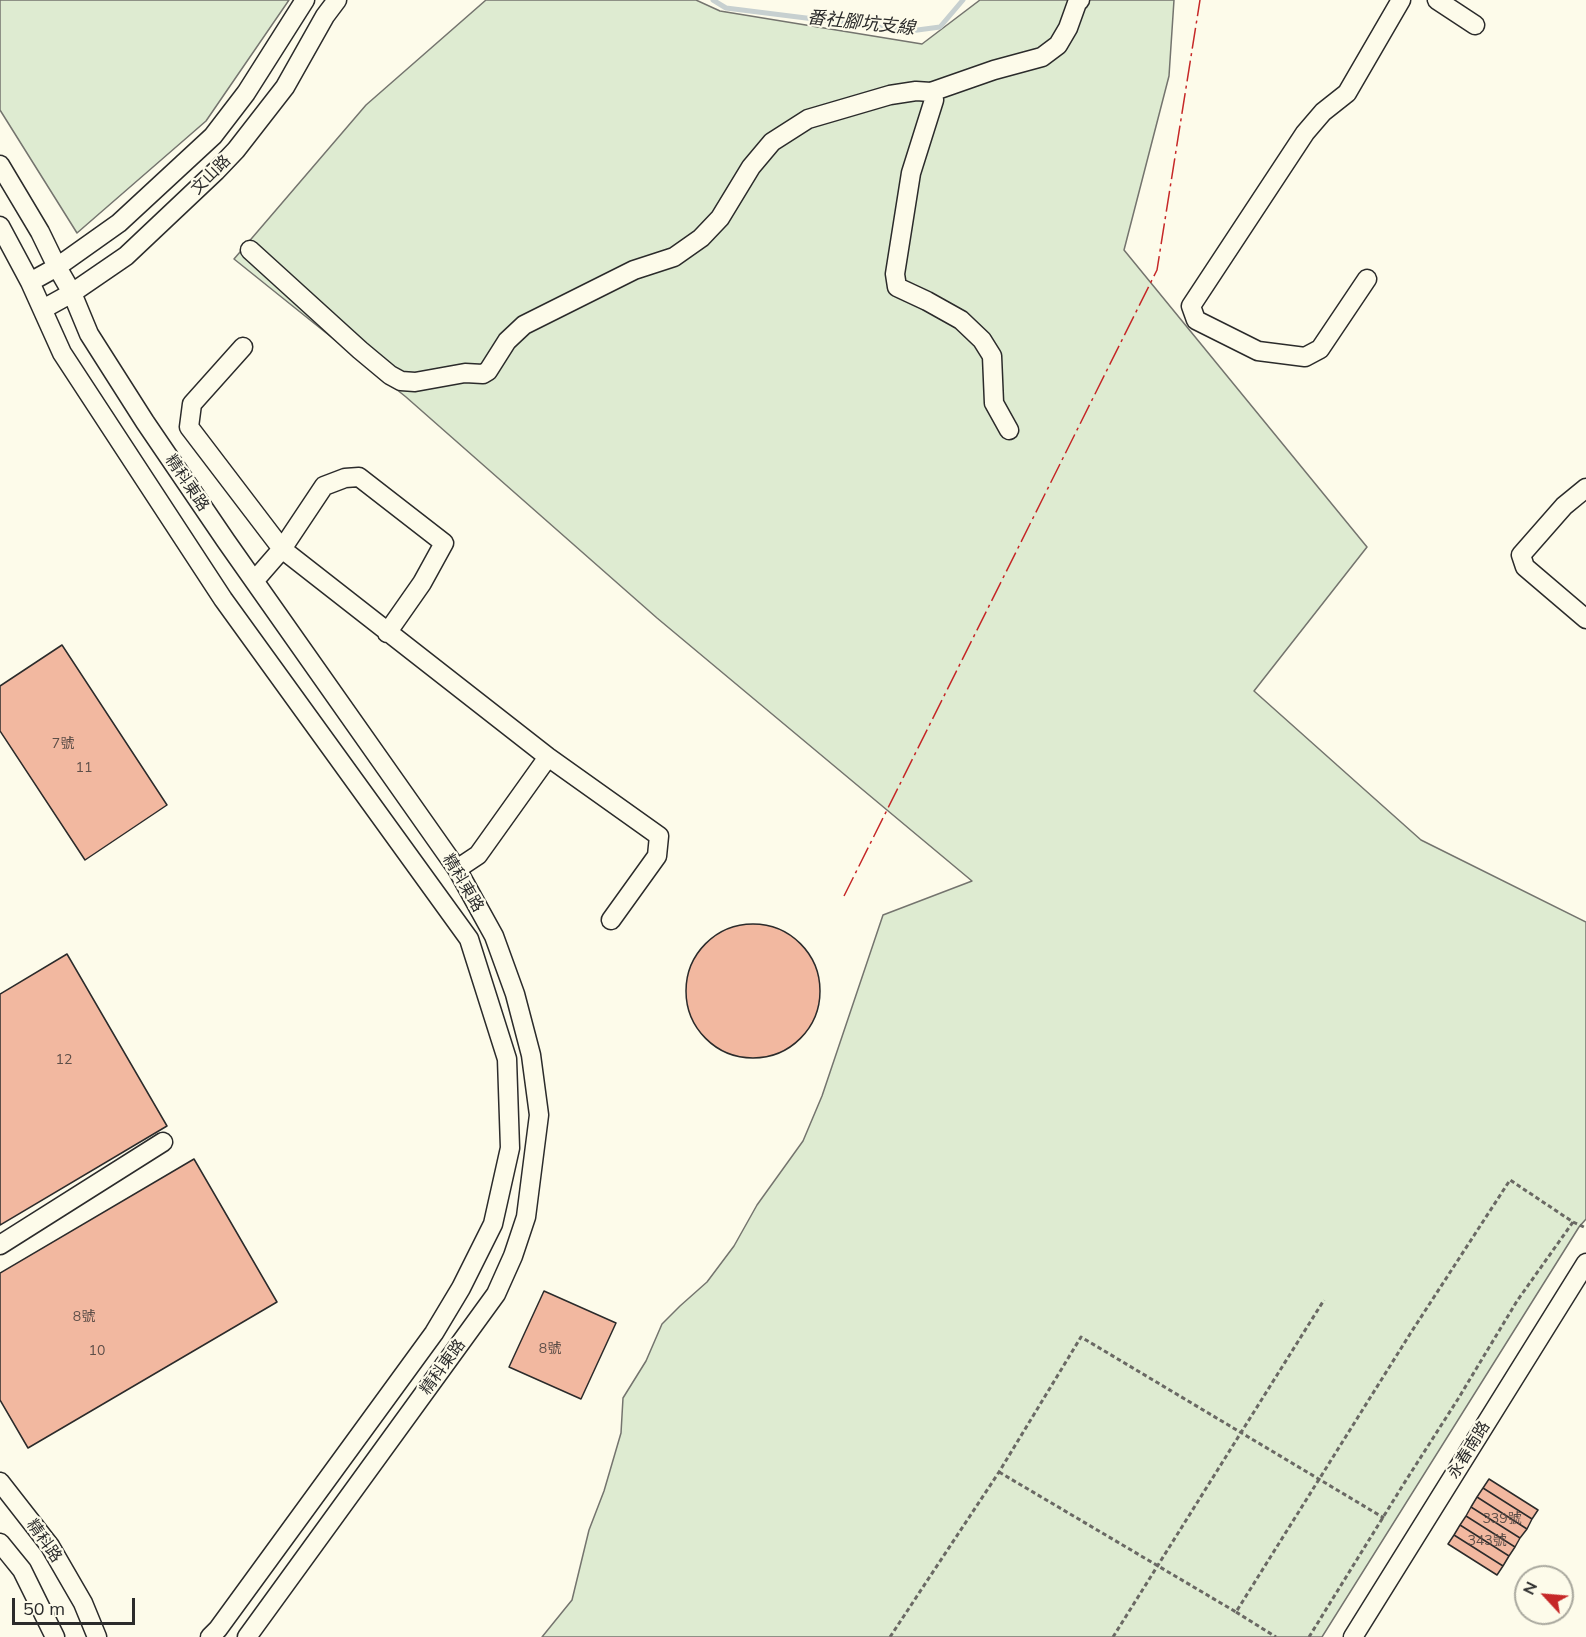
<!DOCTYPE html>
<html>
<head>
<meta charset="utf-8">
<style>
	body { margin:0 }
	#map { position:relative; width:1586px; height:1637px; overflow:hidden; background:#fdfbea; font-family:Mulish,sans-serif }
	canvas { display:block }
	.north { position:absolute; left:1514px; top:1565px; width:60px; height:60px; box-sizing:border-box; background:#fdfbea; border:2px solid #a9a89e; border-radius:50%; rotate:296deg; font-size:16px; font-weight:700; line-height:24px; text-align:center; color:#2b2b2b }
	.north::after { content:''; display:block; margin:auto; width:21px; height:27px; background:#c62828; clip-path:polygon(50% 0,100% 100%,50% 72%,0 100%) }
	.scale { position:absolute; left:12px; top:1598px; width:123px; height:27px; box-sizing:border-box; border:3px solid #2b2b2b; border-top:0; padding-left:8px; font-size:18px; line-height:21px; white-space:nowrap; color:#2b2b2b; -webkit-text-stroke:4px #fdfbea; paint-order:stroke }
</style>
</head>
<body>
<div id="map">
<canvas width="1586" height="1637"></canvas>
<div class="north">N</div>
<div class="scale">50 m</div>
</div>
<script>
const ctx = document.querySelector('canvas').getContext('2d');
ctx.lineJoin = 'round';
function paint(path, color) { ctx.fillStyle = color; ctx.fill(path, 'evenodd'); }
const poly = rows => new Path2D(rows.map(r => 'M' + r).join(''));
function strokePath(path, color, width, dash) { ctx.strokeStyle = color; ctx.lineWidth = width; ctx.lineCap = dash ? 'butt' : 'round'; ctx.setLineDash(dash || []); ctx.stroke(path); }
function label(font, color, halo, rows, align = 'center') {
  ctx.font = font + ' Mulish,"Noto Sans TC",sans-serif'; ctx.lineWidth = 4.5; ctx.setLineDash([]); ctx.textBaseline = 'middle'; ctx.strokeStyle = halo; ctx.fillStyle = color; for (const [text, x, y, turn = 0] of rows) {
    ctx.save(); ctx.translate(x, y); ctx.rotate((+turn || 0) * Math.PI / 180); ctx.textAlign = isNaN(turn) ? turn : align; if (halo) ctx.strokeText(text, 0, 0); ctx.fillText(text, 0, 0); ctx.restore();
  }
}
const green = poly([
	[0,0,289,0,206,121,77,233,0,110,0,0],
	[486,0,696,0,720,11,922,44,980,0,1174,0,1169,76,1124,250,1367,547,1254,691,1421,840,1586,922,1586,1219,1579,1227,1322,1637,542,1637,572,1600,589,1530,604,1491,621,1433,623,1398,646,1361,662,1324,680,1306,707,1282,734,1246,757,1205,803,1141,822,1096,883,915,972,881,657,618,406,397,234,259,366,105,486,0]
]);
paint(green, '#deebd1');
strokePath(green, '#74746e', 1.5);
strokePath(poly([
	[713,0,726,8,910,31,940,27,963,0]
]), '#c7d0d0', 5);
const building = poly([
	[62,645,167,805,85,860,0,731,0,686,62,645],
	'686 991a67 67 0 1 1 134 0a67 67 0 1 1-134 0Z',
	[67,954,167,1126,0,1225,0,994,67,954],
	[194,1159,277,1302,28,1448,0,1400,0,1273,194,1159],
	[544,1291,616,1323,581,1399,509,1367,544,1291],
	[1489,1479,1538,1510,1532,1519,1483,1488,1489,1479],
	[1483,1488,1532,1519,1527,1529,1477,1497,1483,1488],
	[1477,1497,1527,1529,1520,1538,1471,1507,1477,1497],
	[1471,1507,1520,1538,1515,1547,1466,1516,1471,1507],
	[1466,1516,1515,1547,1509,1556,1460,1525,1466,1516],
	[1460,1525,1509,1556,1503,1566,1454,1535,1460,1525],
	[1454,1535,1503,1566,1497,1575,1448,1544,1454,1535]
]);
paint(building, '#f2b8a0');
strokePath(building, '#2b2b2b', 1.5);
const minor = poly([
	[1437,0,1475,25],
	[931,92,994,70,1042,57,1058,45,1068,28,1077,3,1080,0],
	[0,165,40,232,57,267,72,293,89,334,145,422,226,541,457,869,494,936,515,994,531,1055,539,1115,526,1217,513,1256,496,1294,247,1637],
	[0,226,30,282,62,353,223,599,469,939,507,1059,510,1148,493,1224,461,1288,434,1333,218,1629,210,1637],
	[250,250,360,350,390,375,401,381,415,382,465,373,483,374,488,371,507,341,524,325,634,270,674,257,701,238,720,218,751,167,772,142,808,119,890,95,916,91,931,92,934,100,911,173,895,274,897,287,927,301,961,320,982,340,992,356,994,403,1009,430],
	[1367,279,1320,349,1305,357,1258,351,1196,320,1191,306,1305,133,1323,112,1347,93,1401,0],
	[30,282,57,267,119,223,213,136,246,93,305,0],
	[43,309,72,293,126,256,216,171,236,150,285,87,325,16,337,0],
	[243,347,192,404,189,427,282,549,548,757,659,836,657,856,611,920],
	[1586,488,1564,506,1521,555,1525,567,1586,619],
	[255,580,282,549,324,486,345,478,359,477,444,543,422,583,387,633],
	[457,869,478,855,548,757],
	[0,1245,163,1142],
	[0,1482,50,1546,83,1603,97,1637],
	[0,1543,22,1570,55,1637],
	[1353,1637,1586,1263]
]);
strokePath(minor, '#2b2b2b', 21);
strokePath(poly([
	[999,1472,1236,1612,1410,1334,1510,1180,1573,1222,1586,1228],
	[1236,1612,1276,1637],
	[890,1637,999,1472,1081,1337,1384,1518],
	[1113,1637,1324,1300],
	[1309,1637,1403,1485,1458,1399,1517,1301,1573,1222]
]), '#6a6964', 3, [4.5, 3]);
strokePath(minor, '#fdfbea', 18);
strokePath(poly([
	[844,896,1157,270,1200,0]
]), '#c62828', 1.5, [21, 4.5, 3, 4.5]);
label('14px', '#5d4e48', null, [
	["7號",63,744],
	["11",84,768],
	["12",64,1060],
	["8號",84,1317],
	["8號",550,1349],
	["10",97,1351],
	["339號",1502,1519],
	["343號",1487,1541]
]);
label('16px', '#2b2b2b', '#fdfbea', [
	["文山路",211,175,-45],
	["精科東路",187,483,56],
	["精科東路",463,883,59],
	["精科東路",443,1367,-54],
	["永春南路",1469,1450,-58],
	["精科路",44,1541,55]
]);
label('italic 18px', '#2b2b2b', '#fdfbea', [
	["番社腳坑支線",861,23,6]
]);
</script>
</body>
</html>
